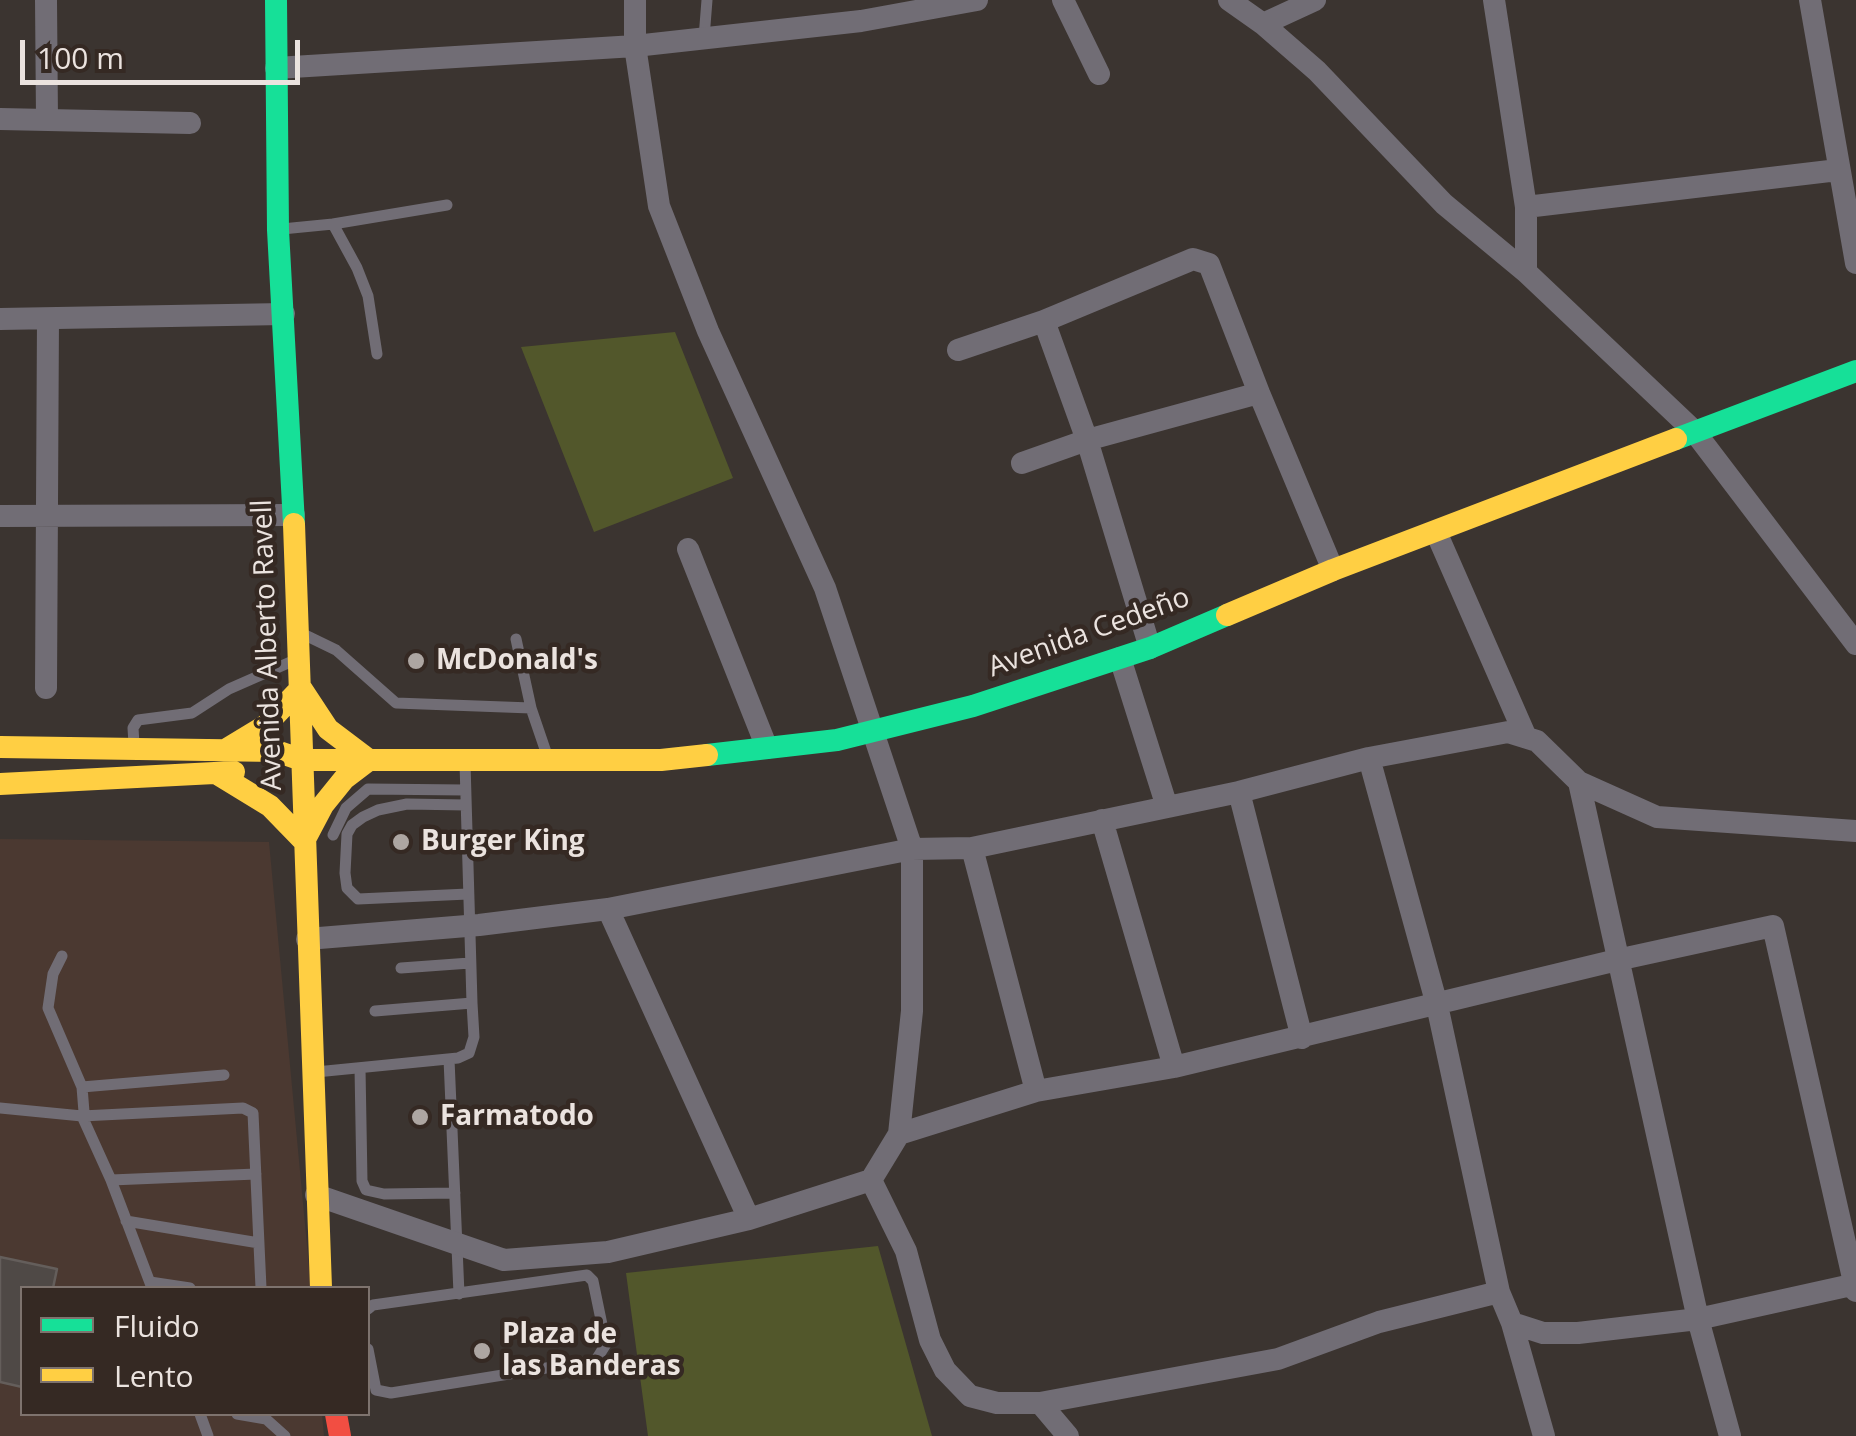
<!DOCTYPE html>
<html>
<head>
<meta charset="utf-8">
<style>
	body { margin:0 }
	#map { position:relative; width:1856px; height:1436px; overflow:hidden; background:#3b3430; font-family:"Open Sans",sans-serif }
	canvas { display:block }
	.legend { position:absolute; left:20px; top:1286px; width:350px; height:130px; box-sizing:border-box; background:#352923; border:2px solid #7e736e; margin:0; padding:12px 18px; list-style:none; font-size:30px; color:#ebe3df }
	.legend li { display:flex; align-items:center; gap:20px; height:50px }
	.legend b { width:50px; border:2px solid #7e736e }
	.scale { position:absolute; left:20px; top:40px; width:280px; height:45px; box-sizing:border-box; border:5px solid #ebe3df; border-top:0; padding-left:12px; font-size:30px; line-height:35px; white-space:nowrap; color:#ebe3df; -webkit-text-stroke:8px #352923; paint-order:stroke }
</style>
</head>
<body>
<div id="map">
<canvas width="1856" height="1436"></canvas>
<ul class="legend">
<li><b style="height:12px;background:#16e098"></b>Fluido</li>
<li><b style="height:12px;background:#ffcf43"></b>Lento</li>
</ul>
<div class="scale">100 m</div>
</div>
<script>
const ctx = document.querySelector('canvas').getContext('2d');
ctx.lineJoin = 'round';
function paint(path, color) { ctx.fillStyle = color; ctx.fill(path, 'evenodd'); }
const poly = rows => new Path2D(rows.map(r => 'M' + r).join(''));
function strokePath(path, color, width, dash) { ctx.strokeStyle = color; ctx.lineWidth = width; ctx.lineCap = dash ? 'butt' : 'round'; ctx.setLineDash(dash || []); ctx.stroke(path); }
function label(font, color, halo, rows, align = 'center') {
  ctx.font = font + ' "Open Sans",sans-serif'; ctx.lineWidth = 9; ctx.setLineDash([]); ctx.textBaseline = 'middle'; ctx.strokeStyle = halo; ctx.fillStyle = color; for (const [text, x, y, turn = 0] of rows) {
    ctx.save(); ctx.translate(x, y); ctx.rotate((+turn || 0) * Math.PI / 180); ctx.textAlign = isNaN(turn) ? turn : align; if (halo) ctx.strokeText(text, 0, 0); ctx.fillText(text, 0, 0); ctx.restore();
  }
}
paint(poly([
	[0,839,269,842,311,1288,22,1288,22,1414,322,1414,324,1436,0,1436]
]), '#4b3931');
paint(poly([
	[675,332,733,478,594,532,521,347],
	[878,1246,932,1436,648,1436,626,1273]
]), '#52572b');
const building = poly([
	[0,1257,57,1269,53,1288,22,1288,22,1387,0,1382,0,1257]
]);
paint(building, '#4f4946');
strokePath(building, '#645e5b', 2.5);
strokePath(poly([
	[704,38,707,0],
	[333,224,447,205],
	[282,229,333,224,357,268,368,296,377,354],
	[303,634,336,650,396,703,531,708,516,639],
	[531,708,547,755],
	[134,744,133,728,138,720,192,713,229,689,295,660],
	[465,763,472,1003],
	[466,805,407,804,378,810,363,817,352,825,347,834,345,873,347,888,358,899,468,894],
	[333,835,346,808,368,789,465,790],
	[62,956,53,974,48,1008,82,1087,84,1112,82,1116,243,1108,253,1113,261,1288],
	[401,968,470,963],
	[449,1059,459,1294],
	[360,1068,362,1181,366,1190,384,1194,455,1193],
	[316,1072,458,1058,469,1053,474,1037,472,1003,375,1011],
	[82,1087,224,1075],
	[0,1108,82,1116,111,1180,152,1288],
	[111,1180,256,1174],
	[126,1221,259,1243],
	[150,1282,190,1288],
	[368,1309,373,1305,587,1275,593,1281,606,1344,596,1360,391,1393,376,1390,368,1349],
	[200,1414,208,1436],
	[237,1414,266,1419,285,1436]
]), '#716d75', 11);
strokePath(poly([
	[46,0,47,119],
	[635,0,635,46,659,206,708,331,825,588,912,849,912,1011,899,1134],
	[1063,0,1099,74],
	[1229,0,1263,24,1317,71,1444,204,1526,272,1694,431,1856,644],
	[1494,0,1526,207,1526,272],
	[1810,0,1856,263],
	[1263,24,1315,0],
	[276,68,635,46,861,21,977,0],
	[0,119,190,123],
	[1526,207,1838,170],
	[0,319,284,314],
	[1044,321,1087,440,1150,648],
	[958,350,1044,321,1193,259,1209,264,1259,393,1333,570],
	[1022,463,1087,440,1259,393],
	[0,516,294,515],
	[1436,532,1525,735],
	[688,549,767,748],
	[1120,658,1167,807],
	[46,688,48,319],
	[1369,758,1437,1005,1499,1292],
	[1579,782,1698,1319,1730,1436],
	[1239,792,1302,1038],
	[1102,820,1174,1067],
	[972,848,1036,1091],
	[608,909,749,1219],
	[307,939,479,925,608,909,912,849,972,848,1239,792,1369,758,1508,732,1537,741,1579,782,1657,817,1856,831],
	[871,1180,906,1251,930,1340,945,1370,970,1396,997,1403,1040,1403,1278,1359,1379,1322,1499,1292,1512,1323,1543,1333,1578,1333,1698,1319,1856,1284],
	[316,1195,504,1260,608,1252,749,1219,871,1180,899,1134,1036,1091,1174,1067,1617,960,1773,926,1856,1291],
	[1512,1323,1544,1436],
	[1040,1403,1068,1436]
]), '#716d75', 22);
strokePath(poly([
	[276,0,278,230,294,524],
	[1676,439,1856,371],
	[707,755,837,740,973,706,1150,648,1227,615]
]), '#16e098', 22);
strokePath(poly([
	[294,524,321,1288],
	[1227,615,1333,570,1676,439],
	[0,747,276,751,302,760,661,760,707,755],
	[216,773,270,806,304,841,323,805,344,779,369,760,328,729,301,688,265,726,227,749],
	[0,784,234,772]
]), '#ffcf43', 22);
strokePath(poly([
	[336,1414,340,1436]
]), '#f24e42', 22);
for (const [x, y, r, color] of [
	[416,661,10,"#ada6a2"],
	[401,842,10,"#ada6a2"],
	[420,1117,10,"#ada6a2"],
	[482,1351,10,"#ada6a2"]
]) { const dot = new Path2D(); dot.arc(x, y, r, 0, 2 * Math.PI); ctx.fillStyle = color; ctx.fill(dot); strokePath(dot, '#352923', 4); }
label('28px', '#ebe3df', '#352923', [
	["Avenida Cedeño",1089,633,-20],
	["Avenida Alberto Ravell",268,645,-92]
]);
label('bold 28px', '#ebe3df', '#352923', [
	["McDonald's",436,661],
	["Burger King",421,842],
	["Farmatodo",440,1117],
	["Plaza de",502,1335],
	["las Banderas",502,1367]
], 'left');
</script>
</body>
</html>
